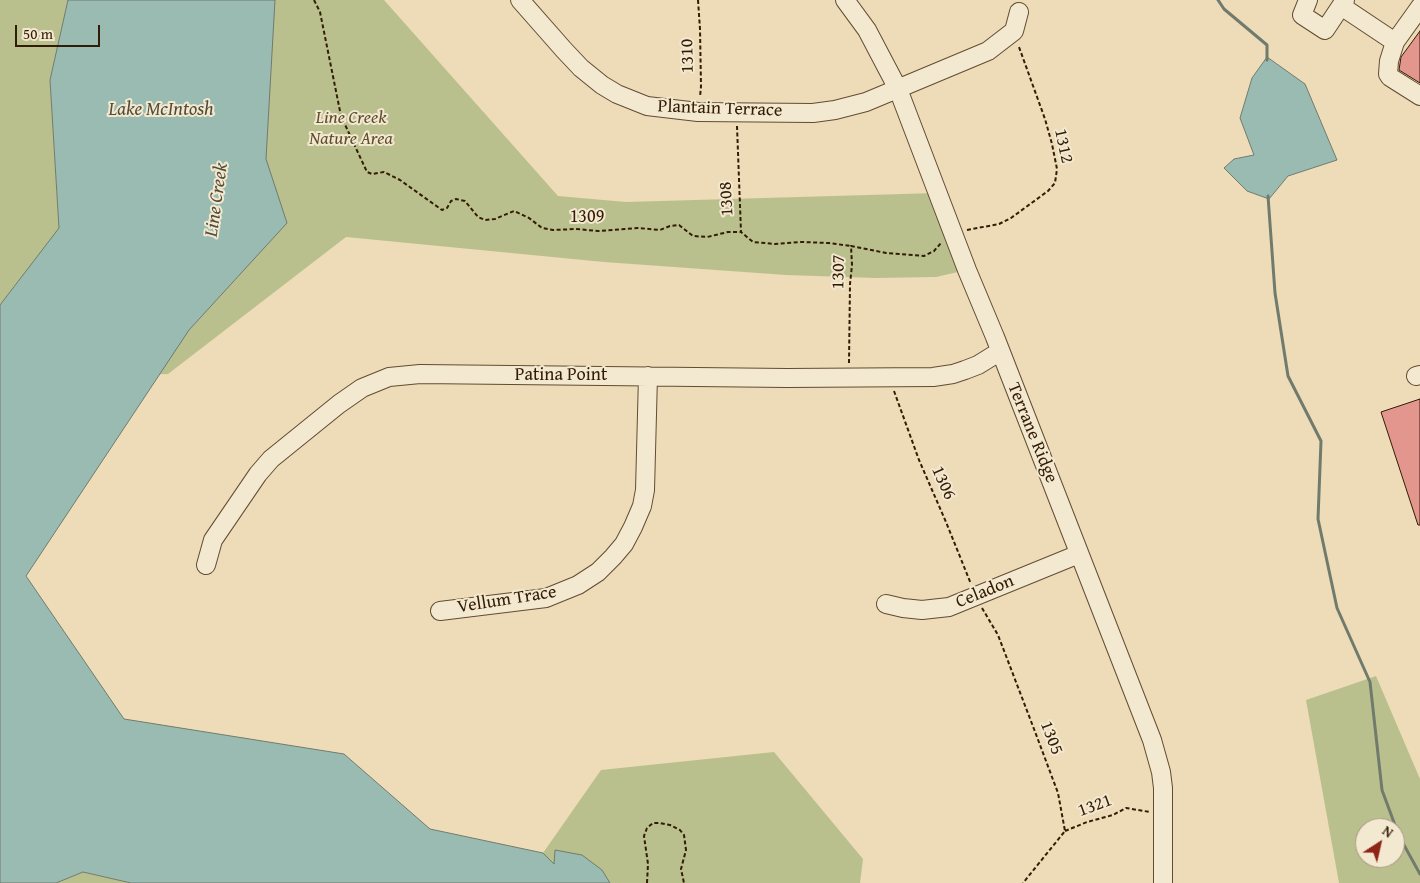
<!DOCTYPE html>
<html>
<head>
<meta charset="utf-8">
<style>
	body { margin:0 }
	#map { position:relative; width:1420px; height:883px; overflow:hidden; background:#eddcb7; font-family:"Gentium Book Plus",serif }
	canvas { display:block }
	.north { position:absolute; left:1355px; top:818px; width:50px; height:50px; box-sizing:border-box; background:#f3e8d0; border:1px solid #a6967f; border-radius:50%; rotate:35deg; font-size:14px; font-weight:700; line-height:20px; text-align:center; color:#331c05 }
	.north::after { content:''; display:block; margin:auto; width:18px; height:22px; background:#8f2418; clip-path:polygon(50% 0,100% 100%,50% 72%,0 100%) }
	.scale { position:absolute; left:15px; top:25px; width:85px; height:22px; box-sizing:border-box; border:2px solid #331c05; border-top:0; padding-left:6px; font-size:15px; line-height:18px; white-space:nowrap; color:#331c05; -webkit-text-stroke:4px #f3e8d0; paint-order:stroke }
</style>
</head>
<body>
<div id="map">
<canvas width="1420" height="883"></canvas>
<div class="north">N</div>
<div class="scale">50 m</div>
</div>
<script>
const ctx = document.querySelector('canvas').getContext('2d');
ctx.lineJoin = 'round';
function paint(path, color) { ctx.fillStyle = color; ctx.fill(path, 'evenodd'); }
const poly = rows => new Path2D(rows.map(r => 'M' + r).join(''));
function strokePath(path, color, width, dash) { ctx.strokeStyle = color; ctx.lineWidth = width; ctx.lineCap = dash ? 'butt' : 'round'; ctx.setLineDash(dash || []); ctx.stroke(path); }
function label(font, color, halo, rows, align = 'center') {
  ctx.font = font + ' "Gentium Book Plus",serif'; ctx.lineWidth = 4; ctx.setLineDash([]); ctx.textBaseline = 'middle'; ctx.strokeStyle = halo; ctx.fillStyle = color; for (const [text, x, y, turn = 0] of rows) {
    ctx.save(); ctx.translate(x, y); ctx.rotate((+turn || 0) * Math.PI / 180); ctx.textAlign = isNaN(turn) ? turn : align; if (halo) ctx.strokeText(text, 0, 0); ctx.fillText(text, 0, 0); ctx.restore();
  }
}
paint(poly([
	[0,0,68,0,50,80,59,229,0,305],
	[239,0,384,0,558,196,626,202,937,193,967,270,936,277,876,278,786,275,604,262,346,237,168,374,0,381],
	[1376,676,1420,779,1420,883,1339,883,1306,700],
	[1365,828,1395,828,1395,858,1365,858],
	[774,752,863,859,860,883,554,883,543,853,601,770],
	[83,872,130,883,56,883]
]), '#bac08d');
const water = poly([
	[68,0,275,0,266,159,287,223,189,330,26,576,124,719,344,754,430,829,543,853,554,864,555,850,582,855,602,870,610,883,131,883,83,872,56,883,0,883,0,305,59,228,50,80,68,0],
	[1267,57,1305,84,1337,160,1288,176,1269,199,1247,191,1224,168,1234,159,1254,155,1240,118,1252,78,1267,57]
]);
paint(water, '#99bbb2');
strokePath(water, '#707b6d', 1);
strokePath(poly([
	[1218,0,1224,9,1267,45,1267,60],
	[1268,196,1275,293,1288,376,1321,441,1318,519,1337,608,1370,682,1382,790,1399,836,1420,874]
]), '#707b6d', 3);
const building = poly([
	[1420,31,1420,83,1399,70,1401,57,1420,31],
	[1420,399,1420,525,1418,525,1381,412,1420,399]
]);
paint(building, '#e3968d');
strokePath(building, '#331c05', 1);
const minor = poly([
	[520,0,564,50,581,68,602,85,617,94,647,106,698,112,813,113,835,110,866,102,988,51,1014,31,1019,12],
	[845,0,867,30,898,89,967,270,995,337,1152,740,1161,772,1163,788,1163,883],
	[1308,0,1302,15,1325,30,1345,0],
	[1341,6,1395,42,1420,7],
	[1395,42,1389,61,1388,74,1390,77,1420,96],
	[1416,376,1420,375],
	[206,565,213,540,258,474,271,459,339,404,362,388,389,377,420,374,787,378,933,377,953,374,965,370,978,365,999,352],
	[886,604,903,608,922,610,949,607,1079,554],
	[440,611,546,598,578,585,598,572,613,557,624,544,633,527,642,506,645,490,648,376]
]);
strokePath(minor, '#624c32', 20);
strokePath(poly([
	[314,0,320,12,341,116,367,172,372,174,384,172,400,180,442,210,447,208,451,201,456,199,465,201,478,217,485,220,495,219,514,211,529,218,542,228,553,230,576,229,598,231,638,228,660,230,670,226,679,225,693,236,707,237,728,232,741,232],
	[698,0,700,29,701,86,700,97],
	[737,126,741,232,753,242,775,244,801,242,829,243,851,246],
	[967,230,999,224,1011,218,1048,191,1055,183,1057,169,1052,144,1045,119,1019,47],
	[849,363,850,284,852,265,851,246,886,253,924,256,934,251,941,243],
	[894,391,919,460,946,522,971,584],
	[982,608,998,635,1034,729,1058,793,1065,831,1023,883],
	[1065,831,1087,822,1113,815,1126,808,1150,812],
	[647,883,648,864,644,836,647,828,653,823,660,823,670,825,680,830,684,835,686,850,681,869,684,883]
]), '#331c05', 2, [4, 2.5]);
strokePath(minor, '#f3e8d0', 18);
label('18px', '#331c05', '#f3e8d0', [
	["1310",688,56,-91],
	["Plantain Terrace",720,109,2],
	["1312",1063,146,78],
	["1308",727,199,-93],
	["1309",587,217],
	["1307",839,272,-89],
	["Patina Point",561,375],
	["Terrane Ridge",1032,433,68],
	["1306",943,483,66],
	["Celadon",985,592,-22],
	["Vellum Trace",507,600,-9],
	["1305",1051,738,69],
	["1321",1095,806,-20]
]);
label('italic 18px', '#5c4d2e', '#f3e8d0', [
	["Line Creek",351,118],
	["Nature Area",351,139]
]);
label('italic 19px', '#524c39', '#f3e8d0', [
	["Lake McIntosh",161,110],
	["Line Creek",217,200,-82]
]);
</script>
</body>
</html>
